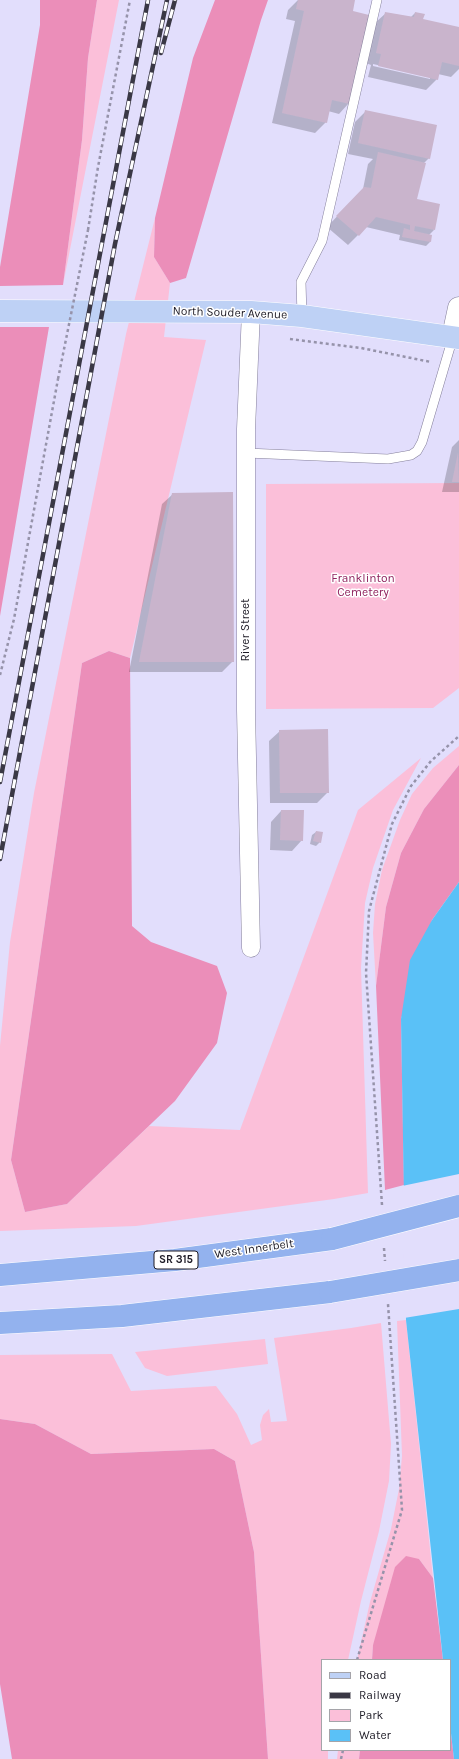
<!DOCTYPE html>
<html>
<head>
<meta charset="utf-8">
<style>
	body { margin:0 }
	#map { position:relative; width:459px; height:1759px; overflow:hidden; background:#e2defc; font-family:Karla,sans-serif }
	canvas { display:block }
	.legend { position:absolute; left:321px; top:1659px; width:130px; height:92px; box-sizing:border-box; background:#fff; border:1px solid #a5a4a9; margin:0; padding:5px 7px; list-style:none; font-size:12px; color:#1e1c27 }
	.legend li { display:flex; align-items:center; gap:8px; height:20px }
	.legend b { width:20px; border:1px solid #a5a4a9 }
</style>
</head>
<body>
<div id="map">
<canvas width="459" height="1759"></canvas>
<ul class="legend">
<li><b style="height:5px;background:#bed1f5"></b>Road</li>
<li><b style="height:5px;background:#3a3845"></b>Railway</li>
<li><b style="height:11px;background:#fbbfd9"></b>Park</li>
<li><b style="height:11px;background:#5ac1f7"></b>Water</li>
</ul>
</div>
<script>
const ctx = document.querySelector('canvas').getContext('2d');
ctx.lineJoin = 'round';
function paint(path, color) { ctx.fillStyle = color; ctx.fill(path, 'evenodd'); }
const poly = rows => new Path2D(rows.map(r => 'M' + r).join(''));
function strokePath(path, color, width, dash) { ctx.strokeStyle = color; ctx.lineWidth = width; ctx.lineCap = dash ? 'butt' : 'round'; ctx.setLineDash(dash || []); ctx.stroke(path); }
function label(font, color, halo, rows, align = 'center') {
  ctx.font = font + ' Karla,sans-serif'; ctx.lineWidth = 3; ctx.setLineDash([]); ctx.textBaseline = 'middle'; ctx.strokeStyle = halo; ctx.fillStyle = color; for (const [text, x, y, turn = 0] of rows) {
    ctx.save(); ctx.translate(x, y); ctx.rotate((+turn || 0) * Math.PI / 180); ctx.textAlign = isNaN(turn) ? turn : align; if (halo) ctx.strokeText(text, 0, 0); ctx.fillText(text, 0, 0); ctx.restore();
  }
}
paint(poly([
	[97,0,119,0,63,285,82,140,88,58],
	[155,218,154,257,170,283,164,337,206,340,130,658,109,651,82,663,11,1160,25,1212,67,1204,149,1126,240,1130,358,810,421,758,393,810,373,868,365,903,361,968,368,1193,334,1199,136,1226,0,1231,0,1046,10,942,34,793,126,334],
	[459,483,459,688,433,708,266,709,266,484],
	[459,746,459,765,424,809,401,853,386,907,376,986,373,933,375,904,382,870,400,820,412,794,433,768],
	[406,1320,433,1578,419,1559,373,1645,372,1660,357,1660,370,1602,391,1529,399,1489,402,1456,397,1321],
	[381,1323,391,1444,389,1481,379,1531,361,1601,348,1660,322,1660,322,1750,328,1750,328,1759,268,1759,254,1552,235,1461,214,1449,91,1454,35,1424,0,1419,0,1355,112,1354,131,1391,216,1386,237,1414,251,1445,262,1440,260,1425,263,1415,269,1409,271,1422,287,1421,274,1338,351,1328],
	[265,1339,268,1364,167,1376,145,1368,135,1352],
	[338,1750,360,1750,359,1759,337,1759]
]), '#fbbfd9');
paint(poly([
	[40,0,97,0,88,58,82,140,63,285,0,286,0,267,40,25],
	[215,0,268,0,261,20,186,278,170,283,154,257,155,218,193,58],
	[0,327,49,327,0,616],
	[109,651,130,658,132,926,151,942,217,966,227,993,217,1043,175,1101,67,1204,25,1212,11,1160,82,663],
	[459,765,459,882,432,920,401,1019,404,1185,385,1190,376,986,386,907,401,853,424,809],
	[0,1419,35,1424,91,1454,214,1449,235,1461,254,1552,268,1759,12,1759,0,1684],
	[406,1556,419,1559,433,1578,443,1660,372,1660,373,1645,395,1567],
	[450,1725,454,1759,359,1759,360,1750,450,1750]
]), '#eb8eb9');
paint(poly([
	[459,882,459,1759,454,1759,450,1725,450,1660,443,1660,406,1320,401,1019,410,960,432,920]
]), '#5ac1f7');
paint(poly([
	[459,1174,459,1309,404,1318,402,1186]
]), '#e2defc');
paint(poly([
	[298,0,354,0,351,12,349,103,339,114,328,111,326,122,315,133,272,123,295,21,286,19,288,10],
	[386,13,411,17,415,13,422,20,459,28,459,69,451,77,438,74,437,79,426,90,368,77,371,65,366,63,375,23],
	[373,64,430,77,430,79,373,66],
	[366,111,429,158,424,163,416,200,434,230,429,235,431,236,430,242,426,246,399,240,400,235,366,227,348,245,327,227,363,189,368,164,373,159,348,154,355,122],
	[459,440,459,492,442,492,452,447],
	[173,494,233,661,222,672,129,672,162,504],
	[280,731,328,792,317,803,270,803,269,741],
	[281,811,302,840,292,851,270,850,271,822],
	[316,832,320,842,316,846,310,844,312,835]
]), '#0003');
paint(poly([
	[298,0,355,0,353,11,369,15,350,104,332,100,327,123,282,113,304,11,296,9],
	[385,12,414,17,415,12,425,14,423,19,459,27,459,66,442,62,438,80,378,66,381,54,376,53],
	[365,110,437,125,430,159,358,143],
	[378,152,426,163,417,199,440,204,435,230,415,226,414,231,432,235,431,242,402,237,404,228,410,230,410,225,376,217,359,236,336,216,364,187,371,188],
	[458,453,459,482,452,482],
	[233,492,234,662,139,662,172,493],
	[328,729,329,793,280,793,279,730],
	[281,810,304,810,303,841,280,840],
	[316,831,323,832,321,843,313,841]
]), '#c9b4cc');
const service = poly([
	[302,316,301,282,322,241,377,0],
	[246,453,388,459,411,455,417,451,422,442,453,337]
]);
const minor = poly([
	[251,948,246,710,246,429,251,312]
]);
const secondary = poly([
	[453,336,459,308]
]);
const primary = poly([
	[0,311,251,312,302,316,459,338]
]);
const motorway = poly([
	[0,1275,175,1260,332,1239],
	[0,1323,122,1316,330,1292]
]);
strokePath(service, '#847f9b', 10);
strokePath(minor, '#847f9b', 19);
strokePath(secondary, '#847f9b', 23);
strokePath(primary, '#fff', 23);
strokePath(motorway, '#fff', 23);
strokePath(poly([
	[88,230,98,167,130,0],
	[290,339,361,348,431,362],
	[0,675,14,619,58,379],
	[382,1205,366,973,369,911,392,824,411,786,431,761,459,736],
	[384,1248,385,1261],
	[357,1660,402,1510,388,1304],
	[341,1759,343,1750]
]), '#9693aa', 2.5, [3, 3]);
strokePath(service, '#fff', 9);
strokePath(minor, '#fff', 18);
strokePath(secondary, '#fff', 22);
strokePath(primary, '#bed1f5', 22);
strokePath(motorway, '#93b2ee', 22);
const rail = poly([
	[161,53,175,0],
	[0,782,148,0],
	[0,859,115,244,167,0]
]);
strokePath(rail, '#3a3845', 4.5);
strokePath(rail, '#fff', 3, [9]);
const motorwayBridge = poly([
	[332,1239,459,1206],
	[330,1292,459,1270]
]);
strokePath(motorwayBridge, '#fff', 23, []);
strokePath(poly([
	[58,379,88,230]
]), '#9693aa', 2.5, [3, 3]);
strokePath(motorwayBridge, '#93b2ee', 22);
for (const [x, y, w] of [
	[176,1260,44]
]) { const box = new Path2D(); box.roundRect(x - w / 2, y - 9, w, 18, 3); ctx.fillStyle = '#fff'; ctx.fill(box); strokePath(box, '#1e1c27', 1); }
label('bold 11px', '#1e1c27', null, [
	["SR 315",176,1260]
]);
label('12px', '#1e1c27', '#fff', [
	["North Souder Avenue",230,313,2],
	["River Street",246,630,-90],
	["West Innerbelt",254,1249,-8]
]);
label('12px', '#902560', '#fff', [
	["Franklinton",363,579],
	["Cemetery",363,593]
]);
</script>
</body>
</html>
